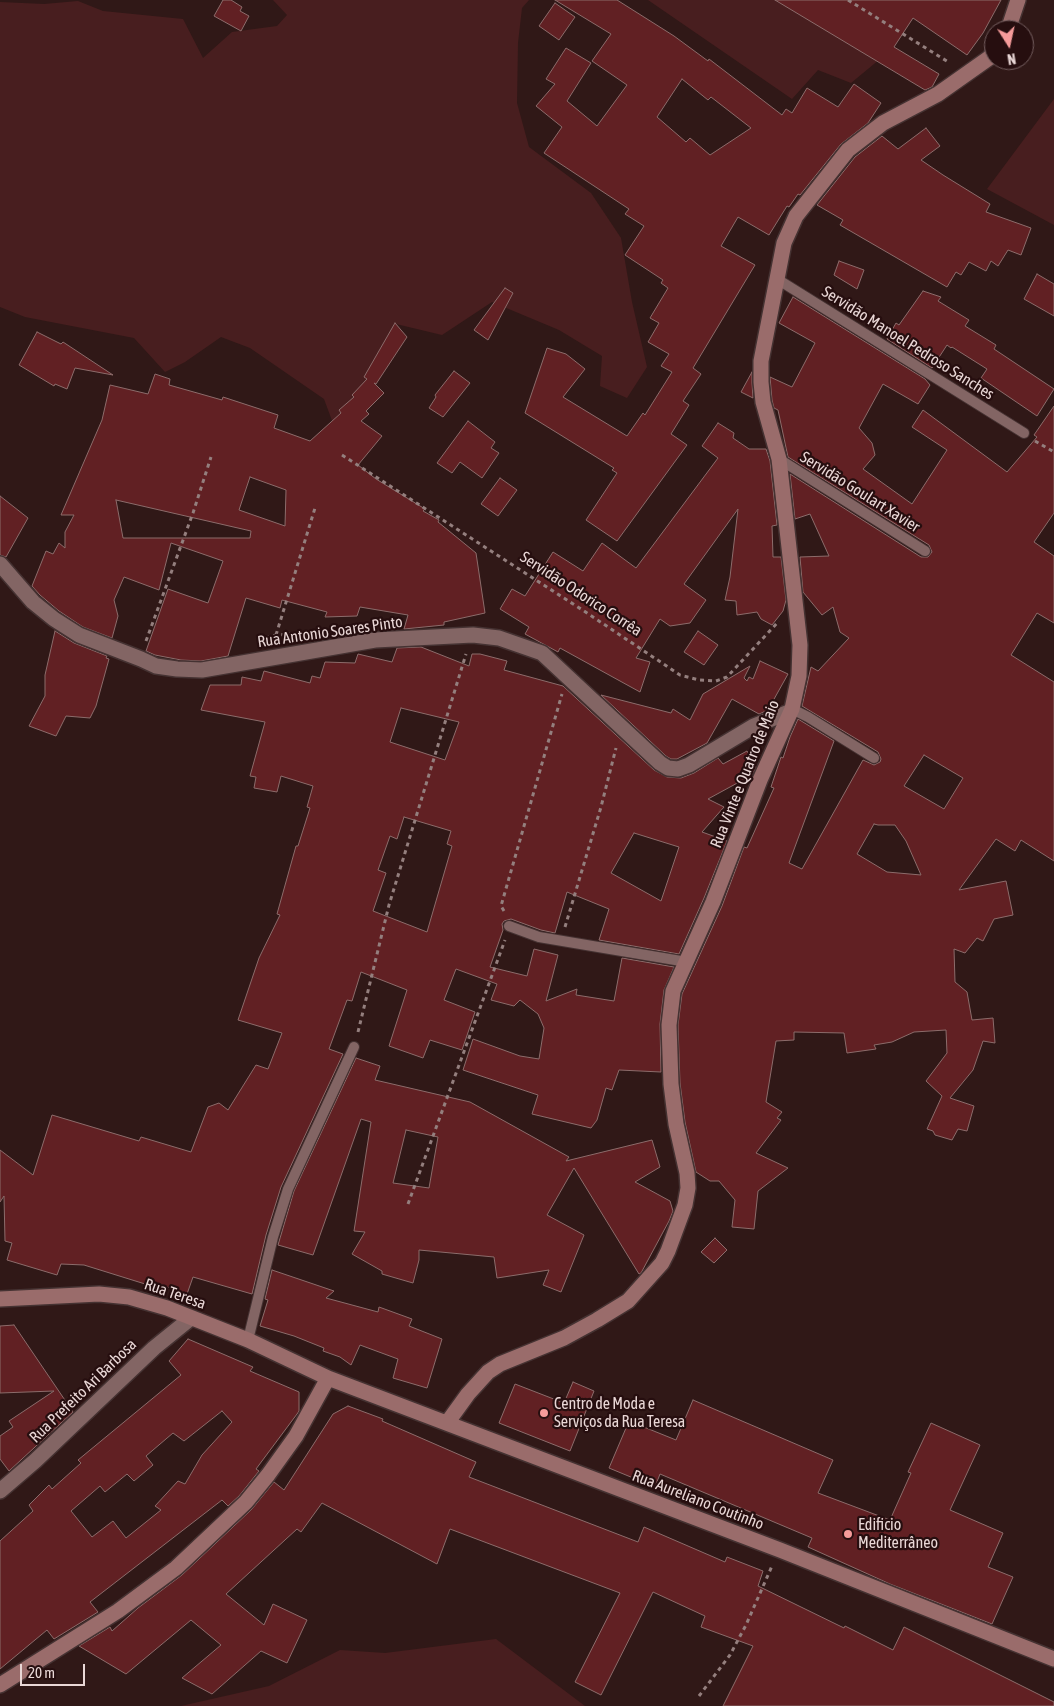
<!DOCTYPE html>
<html>
<head>
<meta charset="utf-8">
<style>
	body { margin:0 }
	#map { position:relative; width:1054px; height:1706px; overflow:hidden; background:#301817; font-family:"Asap Condensed",sans-serif }
	canvas { display:block }
	.north { position:absolute; left:984px; top:20px; width:50px; height:50px; box-sizing:border-box; background:#260e0f; border:1px solid #745e5f; border-radius:50%; rotate:170deg; font-size:14px; font-weight:700; line-height:20px; text-align:center; color:#e9d7d6 }
	.north::after { content:''; display:block; margin:auto; width:18px; height:22px; background:#f59b9a; clip-path:polygon(50% 0,100% 100%,50% 72%,0 100%) }
	.scale { position:absolute; left:20px; top:1664px; width:65px; height:22px; box-sizing:border-box; border:2px solid #e9d7d6; border-top:0; padding-left:6px; font-size:15px; line-height:18px; white-space:nowrap; color:#e9d7d6; -webkit-text-stroke:4px #260e0f; paint-order:stroke }
</style>
</head>
<body>
<div id="map">
<canvas width="1054" height="1706"></canvas>
<div class="north">N</div>
<div class="scale">20 m</div>
</div>
<script>
const ctx = document.querySelector('canvas').getContext('2d');
ctx.lineJoin = 'round';
function paint(path, color) { ctx.fillStyle = color; ctx.fill(path, 'evenodd'); }
const poly = rows => new Path2D(rows.map(r => 'M' + r).join(''));
function strokePath(path, color, width, dash) { ctx.strokeStyle = color; ctx.lineWidth = width; ctx.lineCap = dash ? 'butt' : 'round'; ctx.setLineDash(dash || []); ctx.stroke(path); }
function label(font, color, halo, rows, align = 'center') {
  ctx.font = font + ' "Asap Condensed",sans-serif'; ctx.lineWidth = 4.5; ctx.setLineDash([]); ctx.textBaseline = 'middle'; ctx.strokeStyle = halo; ctx.fillStyle = color; for (const [text, x, y, turn = 0] of rows) {
    ctx.save(); ctx.translate(x, y); ctx.rotate((+turn || 0) * Math.PI / 180); ctx.textAlign = isNaN(turn) ? turn : align; if (halo) ctx.strokeText(text, 0, 0); ctx.fillText(text, 0, 0); ctx.restore();
  }
}
paint(poly([
	[273,0,529,0,522,8,518,43,517,103,529,147,591,193,621,238,632,302,647,367,627,398,600,386,602,356,559,330,492,302,442,335,396,324,361,392,334,426,324,399,250,348,221,337,185,362,165,372,134,338,25,317,0,307,0,2,44,4,78,1,103,11,183,19,203,58,232,32,277,26,287,15],
	[648,0,783,0,880,59,851,83,818,70,792,99],
	[1054,99,1054,225,987,189],
	[496,1639,585,1706,181,1706,269,1686,340,1650,385,1653]
]), '#481e1f');
const building = poly([
	[223,0,231,0,242,7,240,11,249,16,241,31,214,16,223,0],
	[555,0,617,0,674,36,708,61,709,59,782,115,786,109,792,113,807,88,838,107,854,84,881,103,868,123,841,144,800,195,798,194,789,207,787,206,769,235,738,217,721,246,755,265,693,368,701,374,683,401,689,405,671,434,687,445,617,541,586,520,617,473,612,470,614,468,525,413,547,348,566,354,585,369,563,397,627,436,643,413,645,415,672,372,661,366,669,354,648,342,659,323,650,318,668,288,661,283,663,280,625,255,644,226,625,214,629,209,544,153,562,127,536,106,555,84,546,79,566,48,591,63,567,101,597,126,627,85,592,61,611,34,555,0],
	[682,79,708,100,711,97,751,128,710,155,690,138,686,142,657,117,682,79],
	[775,0,1001,0,983,33,967,55,913,18,894,47,939,74,932,87,925,90,775,0],
	[555,3,575,17,559,40,539,26,555,3],
	[926,128,940,146,921,160,943,175,990,204,986,212,1031,228,1021,255,1008,250,998,266,991,261,986,271,969,262,961,275,956,272,947,287,840,225,843,220,817,205,855,157,882,136,898,149,926,128],
	[839,261,864,270,857,289,834,275,839,261],
	[1037,274,1054,284,1054,316,1024,299,1037,274],
	[505,288,513,293,488,340,474,330,505,288],
	[923,291,941,297,938,301,969,320,965,326,996,345,994,349,1054,389,1037,416,981,378,987,369,952,347,951,348,947,345,932,368,887,339,896,323,899,325,923,291],
	[793,297,925,379,930,385,918,404,883,384,859,428,872,443,875,455,863,469,912,504,947,450,912,427,923,410,1007,472,1037,437,1034,435,1054,406,1054,513,1034,542,1054,556,1054,623,1037,613,1011,655,1054,682,1054,861,1021,840,1015,851,996,839,959,890,1006,881,1013,915,994,919,983,941,977,938,965,953,954,949,955,982,967,992,972,1020,993,1018,995,1043,983,1041,973,1070,950,1098,974,1106,967,1131,958,1129,952,1140,935,1135,933,1131,927,1129,942,1096,926,1081,947,1053,946,1030,914,1032,892,1042,874,1045,876,1049,847,1053,844,1033,794,1032,794,1040,776,1041,766,1102,782,1112,777,1118,781,1120,756,1153,788,1168,758,1191,754,1229,732,1227,735,1200,719,1181,710,1181,696,1172,685,1122,680,1083,678,1025,682,994,722,906,744,847,747,848,774,788,771,787,781,757,783,758,790,737,798,719,834,741,789,863,802,869,863,760,874,765,880,762,881,759,878,752,802,706,811,667,818,671,849,638,840,632,833,607,822,615,803,592,800,557,829,556,810,514,795,519,790,474,921,557,928,557,932,552,929,545,788,457,778,410,774,408,772,400,770,377,792,387,815,343,779,323,793,297],
	[924,755,963,778,944,809,904,786,924,755],
	[874,824,878,825,895,825,906,841,921,875,887,872,857,854,874,824],
	[395,323,407,337,376,384,374,383,384,393,366,411,369,414,361,421,382,436,358,465,376,479,425,509,423,511,439,520,438,522,476,553,485,613,444,622,444,625,404,629,408,615,360,607,357,616,325,617,327,612,282,600,280,608,246,598,228,656,201,661,181,660,155,655,146,651,168,589,208,603,223,561,171,543,159,590,124,577,114,600,118,616,112,638,83,627,59,611,40,595,32,586,46,551,53,554,59,543,65,548,65,532,74,515,61,515,102,420,110,385,148,394,155,374,170,379,169,385,222,400,223,397,278,415,274,428,310,441,341,413,339,410,354,397,352,395,367,379,364,377,395,323],
	[250,477,286,490,285,526,239,510,250,477],
	[116,500,251,531,250,538,123,538,116,500],
	[37,332,61,344,63,342,113,375,75,368,67,389,55,384,54,386,19,365,37,332],
	[454,371,470,383,443,417,429,408,436,397,435,395,454,371],
	[752,372,752,383,753,398,741,392,752,372],
	[468,421,495,442,491,448,499,453,482,478,460,462,452,473,437,463,468,421],
	[718,423,734,433,733,438,749,449,766,449,770,461,777,525,772,526,773,557,781,557,786,600,783,611,772,625,761,619,757,612,737,615,736,601,725,600,730,577,738,509,684,584,706,600,690,623,670,626,660,619,636,658,650,662,640,692,560,648,558,652,525,634,529,627,500,609,512,589,525,596,553,552,583,571,602,543,636,568,718,458,702,446,718,423],
	[500,478,517,490,498,516,481,504,500,478],
	[0,496,28,518,6,557,0,555,0,496],
	[55,631,74,643,107,656,106,658,109,659,96,706,90,718,66,716,56,736,29,726,45,696,45,675,55,631],
	[698,631,718,645,704,665,684,652,698,631],
	[421,647,469,666,472,654,480,654,507,661,504,670,563,686,654,770,667,777,681,778,694,773,718,758,723,764,747,751,756,767,752,775,708,799,724,807,702,832,727,841,704,898,679,954,599,940,609,909,567,892,555,933,541,930,511,919,504,921,502,924,503,930,490,967,527,976,534,949,558,955,546,1001,577,989,576,995,614,1001,622,958,674,967,664,990,660,1024,661,1072,619,1070,612,1090,606,1088,597,1120,591,1128,532,1114,538,1095,463,1070,473,1039,520,1056,539,1059,544,1028,538,1014,520,1000,514,1006,491,1000,497,984,456,969,444,1000,475,1012,462,1050,430,1040,423,1058,389,1046,407,990,361,972,352,1001,347,1000,329,1049,343,1054,281,1187,266,1235,252,1294,193,1277,187,1294,159,1284,158,1288,84,1265,61,1264,57,1275,7,1260,12,1243,5,1241,4,1196,0,1202,0,1150,33,1175,52,1115,139,1141,141,1137,191,1152,208,1107,219,1103,228,1110,256,1065,268,1069,282,1033,238,1020,259,958,280,915,277,914,296,846,298,846,310,808,307,807,313,786,281,776,277,792,254,788,256,777,250,776,265,722,201,710,210,685,241,685,242,677,261,681,264,671,310,683,312,676,320,678,325,662,355,663,358,654,392,662,397,648,421,647],
	[401,708,459,722,445,760,390,742,401,708],
	[404,817,451,831,447,844,452,846,427,932,373,911,386,873,378,870,390,836,397,839,404,817],
	[634,833,679,847,661,901,611,873,634,833],
	[760,661,788,674,768,710,759,714,732,699,707,743,677,759,671,759,666,756,601,695,671,713,673,709,690,720,703,694,750,666,744,678,747,681,749,677,753,679,760,661],
	[356,1058,380,1066,375,1080,470,1102,569,1157,566,1161,652,1140,660,1167,635,1182,670,1201,673,1211,669,1221,641,1273,639,1274,574,1168,547,1215,584,1235,561,1292,543,1285,549,1270,497,1278,494,1257,419,1250,419,1260,413,1283,382,1274,382,1271,352,1254,365,1232,354,1231,371,1122,361,1119,313,1255,278,1245,294,1191,356,1058],
	[406,1130,438,1137,429,1188,393,1183,406,1130],
	[715,1238,727,1250,714,1263,701,1252,715,1238],
	[272,1270,334,1291,326,1298,378,1312,379,1307,412,1319,409,1326,442,1339,427,1388,393,1378,398,1359,360,1345,351,1365,340,1357,323,1351,324,1348,294,1336,260,1326,268,1300,265,1299,272,1270],
	[14,1325,73,1412,9,1471,0,1459,0,1436,13,1427,9,1421,54,1391,0,1393,0,1326,14,1325],
	[188,1339,253,1367,250,1371,299,1392,299,1411,297,1414,256,1469,259,1471,239,1496,228,1506,222,1500,90,1602,98,1612,54,1639,47,1630,0,1669,0,1541,33,1511,29,1505,49,1485,52,1489,81,1463,78,1460,181,1375,169,1361,188,1339],
	[222,1411,232,1422,202,1455,185,1484,178,1481,155,1506,161,1510,126,1538,113,1521,92,1537,71,1511,100,1486,105,1492,127,1474,134,1481,153,1465,146,1456,173,1433,184,1441,222,1411],
	[573,1382,594,1391,570,1451,499,1423,515,1384,564,1403,573,1382],
	[693,1400,833,1460,818,1493,890,1520,911,1473,908,1472,931,1423,980,1445,950,1510,1003,1533,988,1567,1013,1577,992,1624,890,1584,808,1547,812,1538,660,1474,655,1487,609,1468,629,1421,676,1440,693,1400],
	[348,1406,383,1419,382,1421,476,1462,469,1477,638,1542,644,1527,725,1562,727,1557,763,1571,758,1586,844,1628,845,1626,893,1650,904,1627,1054,1702,1054,1706,723,1706,753,1646,701,1627,705,1616,653,1592,601,1695,575,1682,620,1593,450,1529,437,1564,322,1503,301,1532,297,1529,226,1594,264,1625,273,1604,307,1620,287,1663,261,1651,212,1694,182,1678,221,1645,191,1620,126,1674,79,1646,110,1627,112,1631,138,1608,182,1575,252,1509,274,1482,284,1490,333,1414,348,1406]
]);
paint(building, '#612023');
strokePath(building, '#8c6c6b', 1);
const lane = poly([
	[777,279,1024,433],
	[779,459,925,551],
	[792,709,808,717,874,758],
	[509,926,539,937,687,962],
	[248,1340,273,1237,288,1189,354,1047]
]);
const street = poly([
	[0,564,33,602,54,619,79,635,141,659,156,666,177,669,202,670,375,640,473,635,499,638,542,653,660,763,668,768,678,769,689,765,754,726,789,712],
	[0,1491,35,1461,154,1348,191,1318]
]);
const secondary = poly([
	[1008,30,1018,0],
	[0,1299,99,1294,129,1297,167,1308,248,1340,328,1378,780,1550,1054,1659],
	[447,1423,468,1394,488,1372,500,1364,564,1338,597,1320,628,1301,662,1263,668,1251,685,1205,688,1188,687,1173,676,1124,671,1084,669,1025,673,991,713,902,760,780,792,709,799,676,800,645,779,459,763,402,761,382,761,361,784,243,796,216,848,150,883,123,938,94,989,58,994,52],
	[0,1685,118,1611,176,1568,246,1502,268,1475,296,1436,328,1378]
]);
strokePath(lane, '#453232', 12);
strokePath(street, '#453232', 18);
strokePath(secondary, '#453232', 18);
strokePath(poly([
	[848,0,950,63],
	[1035,441,1054,452],
	[342,455,584,611,680,675,699,680,716,681,727,677,779,621],
	[276,635,315,508],
	[258,640,276,635,291,634],
	[146,641,193,513,211,457],
	[504,911,501,906,562,694],
	[565,927,601,807,616,748],
	[358,1032,389,905,466,654],
	[408,1204,505,940],
	[699,1696,730,1655,746,1625,772,1566]
]), '#947f7e', 3, [4, 4]);
strokePath(lane, '#836564', 10);
strokePath(street, '#836564', 15);
strokePath(secondary, '#9a6c6b', 15);
for (const [x, y, r, color] of [
	[544,1413,5,"#f59b9a"],
	[848,1534,5,"#f59b9a"]
]) { const dot = new Path2D(); dot.arc(x, y, r, 0, 2 * Math.PI); ctx.fillStyle = color; ctx.fill(dot); strokePath(dot, '#260e0f', 2); }
label('16px', '#e9d7d6', '#260e0f', [
	["Servidão Manoel Pedroso Sanches",908,343,32],
	["Servidão Goulart Xavier",860,492,32],
	["Servidão Odorico Corrêa",581,594,33],
	["Rua Antonio Soares Pinto",330,632,-8],
	["Rua Vinte e Quatro de Maio",745,774,-68],
	["Rua Teresa",175,1294,19],
	["Rua Prefeito Ari Barbosa",83,1391,-44],
	["Rua Aureliano Coutinho",698,1500,21]
]);
label('16px', '#e9d7d6', '#260e0f', [
	["Centro de Moda e",554,1404],
	["Serviços da Rua Teresa",554,1422],
	["Edificio",858,1525],
	["Mediterrâneo",858,1543]
], 'left');
</script>
</body>
</html>
